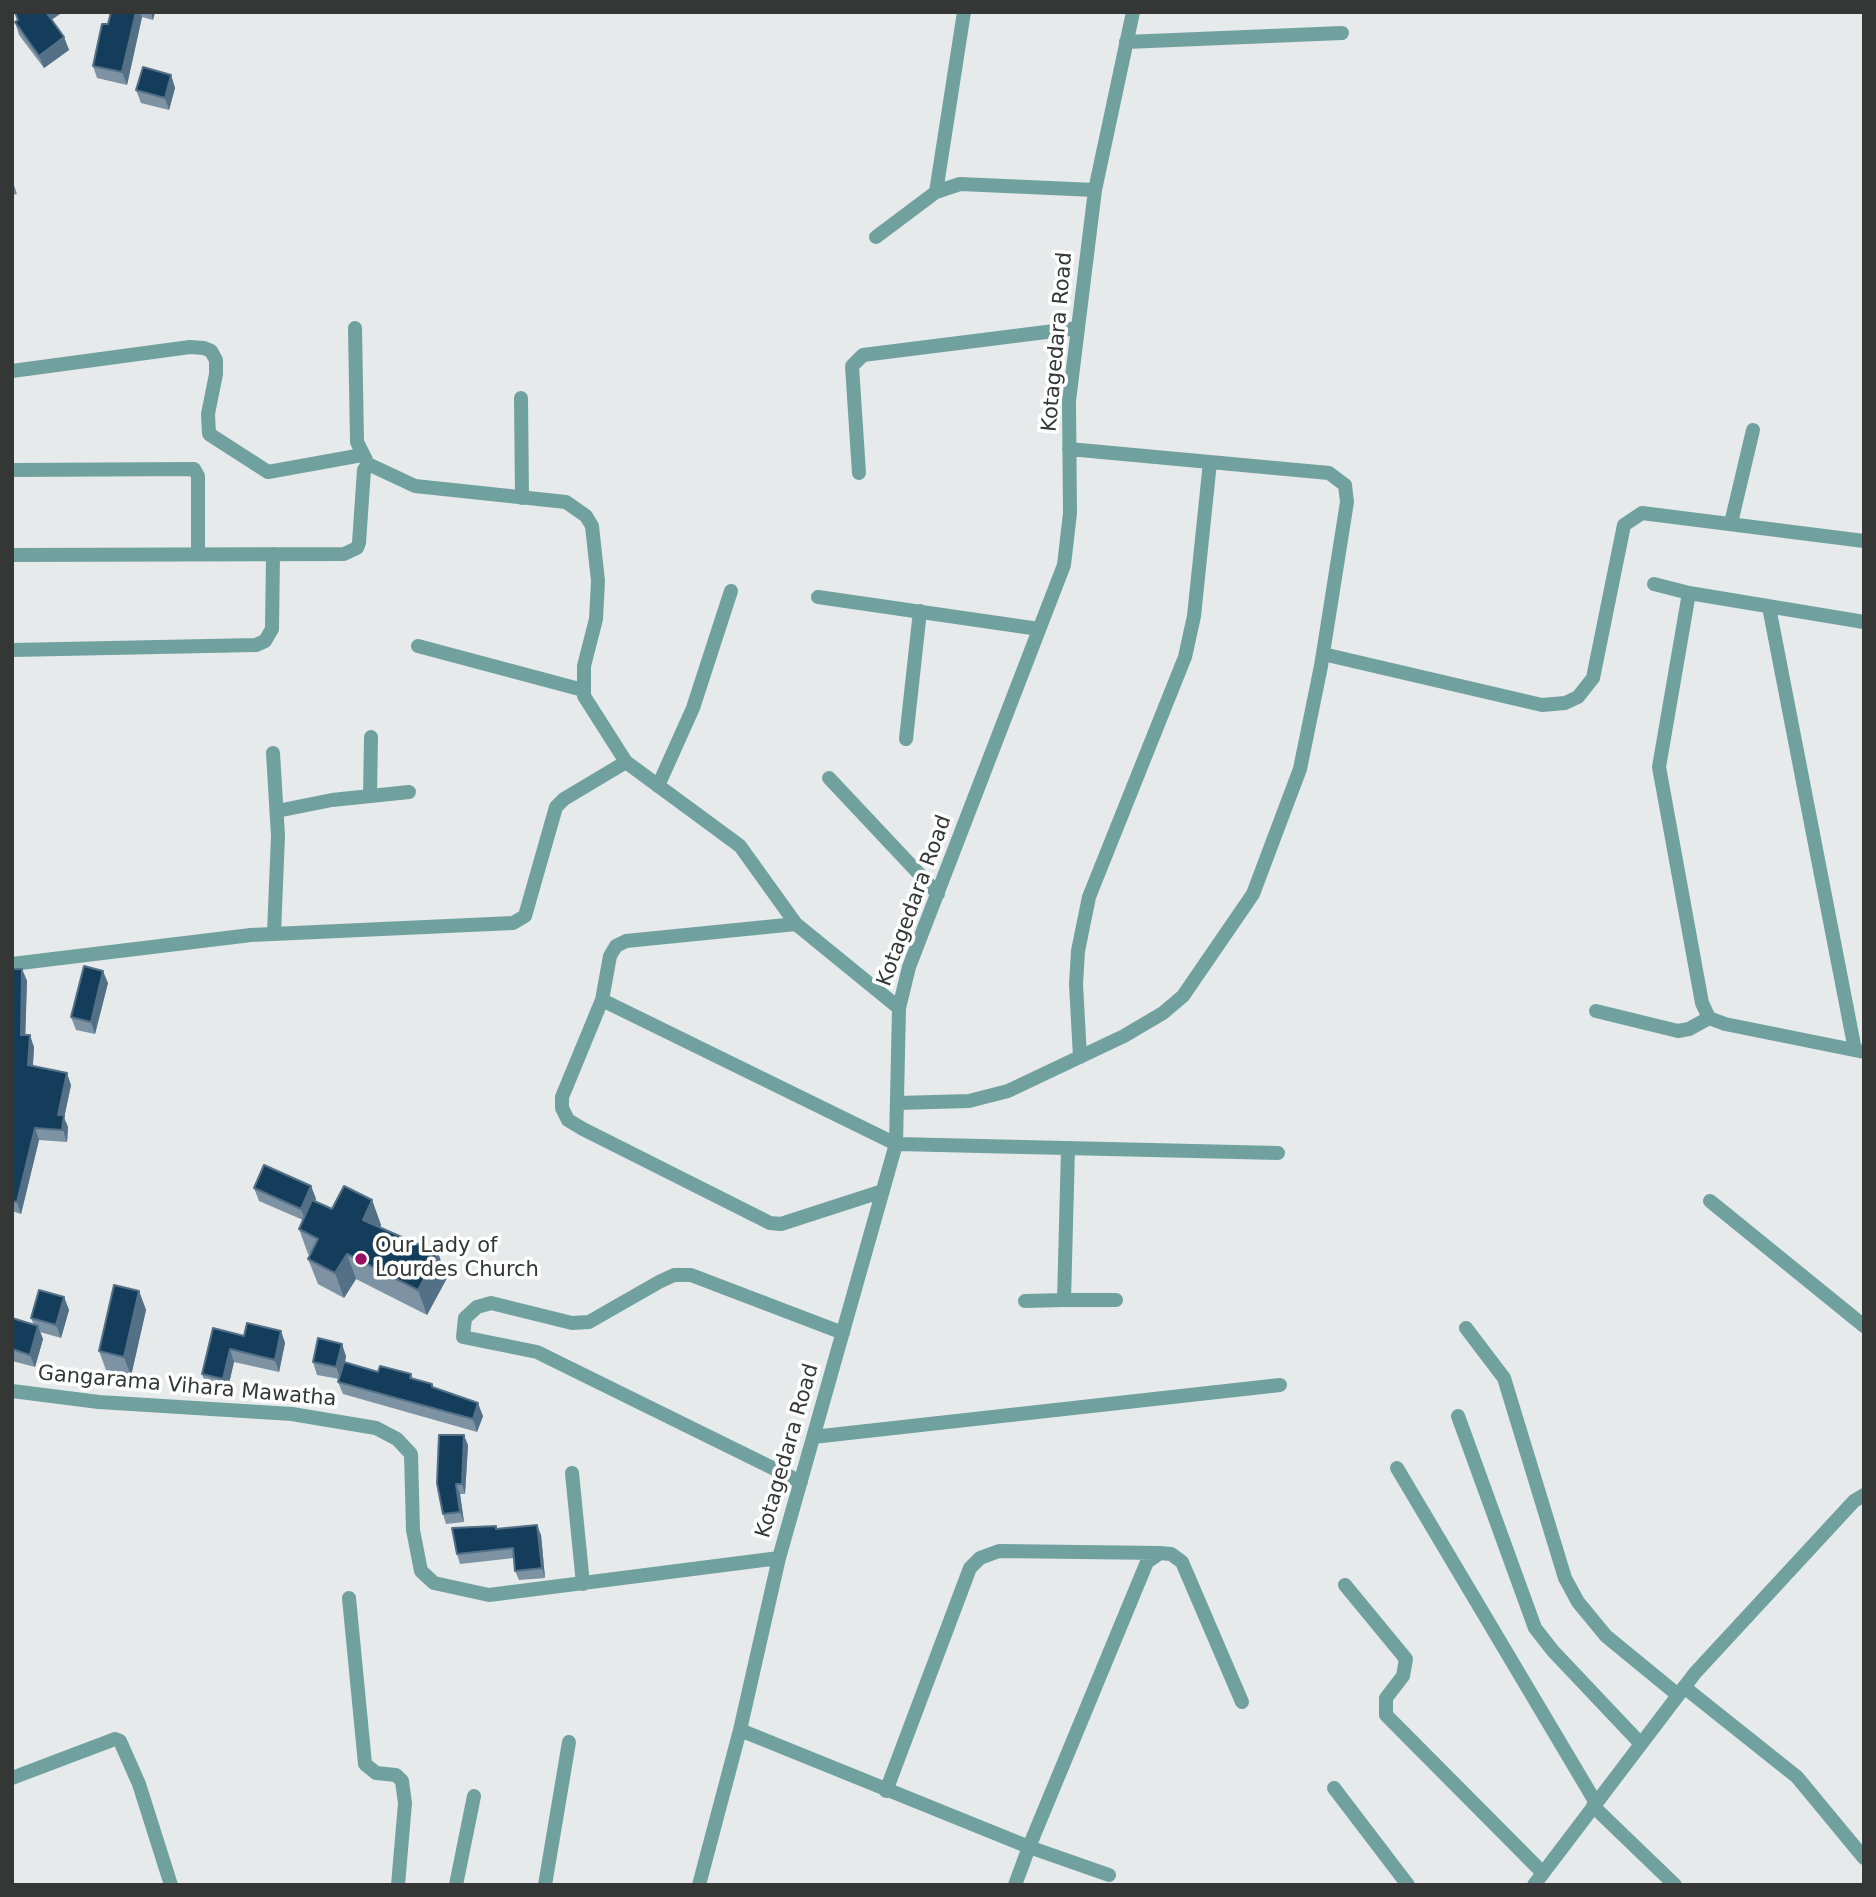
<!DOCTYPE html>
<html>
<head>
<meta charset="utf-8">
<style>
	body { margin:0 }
	#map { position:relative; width:1876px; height:1897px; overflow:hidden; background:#e6eaeb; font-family:"DejaVu Sans",sans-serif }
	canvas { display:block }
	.frame { position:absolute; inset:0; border:14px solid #353737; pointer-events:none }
</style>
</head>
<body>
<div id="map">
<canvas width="1876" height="1897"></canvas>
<div class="frame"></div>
</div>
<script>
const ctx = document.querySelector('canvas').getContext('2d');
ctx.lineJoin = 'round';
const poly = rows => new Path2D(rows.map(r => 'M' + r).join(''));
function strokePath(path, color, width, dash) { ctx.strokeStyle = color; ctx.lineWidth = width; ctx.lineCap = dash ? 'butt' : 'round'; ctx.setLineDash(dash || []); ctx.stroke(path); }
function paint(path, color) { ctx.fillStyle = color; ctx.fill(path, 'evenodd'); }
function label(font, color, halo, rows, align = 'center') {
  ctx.font = font + ' "DejaVu Sans",sans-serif'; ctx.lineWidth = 7; ctx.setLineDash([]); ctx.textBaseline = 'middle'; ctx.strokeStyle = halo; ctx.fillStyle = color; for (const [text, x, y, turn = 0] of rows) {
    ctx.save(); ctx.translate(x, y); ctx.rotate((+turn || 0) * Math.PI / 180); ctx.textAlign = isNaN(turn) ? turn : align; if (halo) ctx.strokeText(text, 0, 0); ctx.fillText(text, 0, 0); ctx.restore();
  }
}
strokePath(poly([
	[1126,42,1342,33],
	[936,192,964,12],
	[876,237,936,192,960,184,1095,190],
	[355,328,357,442,366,460],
	[12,371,190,347,204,348,211,351,216,360,216,374,208,414,209,434,268,472,362,455],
	[521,398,522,498],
	[12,470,194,469,198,476,198,553],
	[859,473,852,366,863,355,1078,328],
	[1731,523,1753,430],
	[12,555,344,554,357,548,359,543,364,470,368,464,415,486,566,502,586,516,592,526,598,581,596,619,584,666,584,696,626,762,740,846,796,924,899,1008],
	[1654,584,1689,593,1864,622],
	[1689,593,1659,767,1702,1003,1709,1018,1725,1024,1864,1052],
	[818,597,1039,629],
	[1769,607,1855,1050],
	[418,646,583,690],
	[12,650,256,645,265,641,272,629,273,554],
	[1323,654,1542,705,1565,703,1578,697,1593,678,1624,525,1642,513,1864,541],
	[906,739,920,611],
	[273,753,278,836,274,933],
	[829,778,938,894],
	[658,786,693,708,731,591],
	[370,796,371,737],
	[277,811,332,800,409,792],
	[796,924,626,941,616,946,610,956,602,1000,562,1097,562,1108,568,1120,583,1129,770,1223,781,1224,883,1191],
	[12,964,251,935,513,923,525,916,556,807,564,799,626,762],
	[602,1000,896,1144,1278,1153],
	[1596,1011,1678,1031,1689,1029,1709,1018],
	[1080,1057,1076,984,1078,951,1089,897,1185,657,1194,616,1210,462],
	[898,1103,969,1101,1008,1091,1124,1036,1163,1013,1183,996,1253,894,1300,769,1321,666,1347,502,1345,485,1329,473,1069,449],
	[1068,1148,1064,1300,1116,1300],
	[1710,1201,1864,1326],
	[1025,1301,1064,1300],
	[1466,1328,1504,1378,1565,1578,1578,1602,1606,1636,1678,1695],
	[12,1391,99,1402,292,1414,376,1428,397,1439,411,1454,413,1530,421,1571,434,1583,489,1595,779,1558],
	[1458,1416,1535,1628,1553,1651,1641,1744],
	[813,1437,1280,1385],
	[1397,1468,1596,1803],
	[572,1473,583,1584],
	[801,1482,537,1352,463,1337,465,1318,477,1307,491,1303,572,1323,589,1322,659,1282,674,1275,691,1275,843,1333],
	[1345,1585,1406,1659,1403,1676,1386,1698,1386,1715,1543,1873],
	[349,1598,365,1764,376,1773,396,1775,402,1781,405,1803,398,1885],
	[1684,1687,1797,1777,1864,1858],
	[740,1730,1029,1847,1015,1885],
	[12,1778,115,1739,120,1741,139,1784,171,1885],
	[1334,1788,1408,1885],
	[886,1791,970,1568,980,1558,999,1551,1160,1553],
	[1593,1806,1675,1885],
	[1109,1875,1029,1847,1147,1562,1160,1553,1171,1554,1182,1562,1242,1702],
	[456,1885,474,1796],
	[545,1885,569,1742],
	[699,1885,740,1730,779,1558,896,1144,899,1008,909,967,1064,565,1070,513,1069,401,1078,328,1095,190,1133,12]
]), '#70a19f', 14);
strokePath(poly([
	[1534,1885,1695,1673,1854,1501,1864,1495]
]), '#70a19f', 14);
paint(poly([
	[15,12,60,12,60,14,51,20,64,37,69,50,44,68,19,35,15,22,18,20],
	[111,12,155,12,153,20,142,17,127,85,97,78,93,66,108,24],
	[171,75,175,88,169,110,141,103,136,90],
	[12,179,17,194,12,195],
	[12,969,22,969,27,981,25,1035,34,1047,33,1066,71,1085,64,1118,68,1127,67,1142,39,1140,21,1214,12,1211],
	[108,983,95,1034,76,1030,71,1017],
	[311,1186,316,1199,315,1201,332,1209,372,1200,381,1225,380,1228,438,1253,447,1278,427,1315,356,1279,344,1298,318,1284,308,1259,310,1255,308,1254,299,1229,303,1220,259,1201,254,1188],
	[139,1291,146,1310,131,1376,106,1370,99,1351],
	[64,1297,69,1310,61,1338,40,1332,43,1339,35,1367,12,1361,12,1318,34,1325,31,1318],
	[281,1331,285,1343,279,1372,234,1362,227,1392,207,1387,202,1374,244,1336],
	[346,1356,345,1363,378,1372,411,1374,413,1379,434,1388,483,1416,477,1432,343,1394,338,1382,339,1379,317,1375,313,1362],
	[468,1445,465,1494,460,1494,464,1522,446,1524,443,1514],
	[497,1529,541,1535,545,1578,519,1580,515,1571,514,1558,460,1564,457,1554]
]), '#7d93a3');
paint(poly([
	[45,12,60,12,60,14,48,22],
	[136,12,140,12,142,17,127,85,122,72],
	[151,12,155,12,153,20],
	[64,37,69,50,44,68,39,56],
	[171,75,175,88,169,110,165,98],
	[22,969,27,981,25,1047,21,1035],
	[103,971,108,983,95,1034,91,1022],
	[30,1035,34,1047,32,1077,28,1065],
	[67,1073,71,1085,64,1118,68,1127,67,1142,58,1115],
	[35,1128,39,1140,21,1214,17,1202],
	[311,1186,316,1199,306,1222,301,1209],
	[372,1200,381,1225,372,1245,363,1220],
	[438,1253,447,1278,427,1315,418,1290],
	[347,1254,356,1279,344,1298,335,1273],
	[139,1291,146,1310,131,1376,124,1357],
	[64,1297,69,1310,61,1338,56,1325],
	[38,1326,43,1339,35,1367,30,1355],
	[281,1331,285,1343,279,1372,275,1360],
	[342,1344,346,1356,341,1380,336,1367],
	[230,1349,234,1362,227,1392,223,1379],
	[478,1403,483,1416,477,1432,473,1419],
	[464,1435,468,1445,465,1494,462,1484],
	[456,1484,460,1494,464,1522,460,1512],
	[537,1525,541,1535,545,1578,542,1568]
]), '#537086');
const building = poly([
	[15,12,46,12,64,37,39,56,15,22,18,20,15,12],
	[111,12,136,12,122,72,93,66,102,24,108,24,111,12],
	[143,67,171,75,165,98,136,90,143,67],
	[84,966,103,971,91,1022,71,1017,84,966],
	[12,969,22,969,21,1035,30,1035,28,1065,67,1073,58,1115,64,1115,62,1130,35,1128,17,1202,12,1201,12,969],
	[264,1165,311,1186,301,1209,254,1188,264,1165],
	[344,1186,372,1200,363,1220,438,1253,418,1290,347,1254,335,1273,308,1259,318,1239,299,1229,312,1200,332,1209,344,1186],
	[114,1285,139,1291,124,1357,99,1351,114,1285],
	[39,1290,64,1297,56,1325,31,1318,39,1290],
	[12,1318,38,1326,30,1355,12,1349,12,1318],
	[247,1323,281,1331,275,1360,230,1349,223,1379,202,1374,213,1328,244,1336,247,1323],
	[318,1338,342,1344,336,1367,313,1362,318,1338],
	[344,1362,378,1372,380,1366,411,1374,410,1378,432,1384,432,1387,478,1403,473,1419,338,1382,344,1362],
	[439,1435,464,1435,462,1484,456,1484,460,1512,443,1514,437,1483,439,1435],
	[537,1525,542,1568,515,1571,513,1548,457,1554,452,1528,496,1526,496,1529,537,1525]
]);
paint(building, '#143c5b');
strokePath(building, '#537086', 2);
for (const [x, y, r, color] of [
	[361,1259,7,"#990f62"]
]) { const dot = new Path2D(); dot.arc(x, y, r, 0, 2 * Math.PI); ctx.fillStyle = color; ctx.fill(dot); strokePath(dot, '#fff', 2.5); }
label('21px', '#353737', '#fff', [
	["Kotagedara Road",1058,342,-85],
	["Kotagedara Road",915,901,-70],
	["Gangarama Vihara Mawatha",187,1387,5],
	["Kotagedara Road",788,1451,-74]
]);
label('21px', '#353737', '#fff', [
	["Our Lady of",375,1247],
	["Lourdes Church",375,1271]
], 'left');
</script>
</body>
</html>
